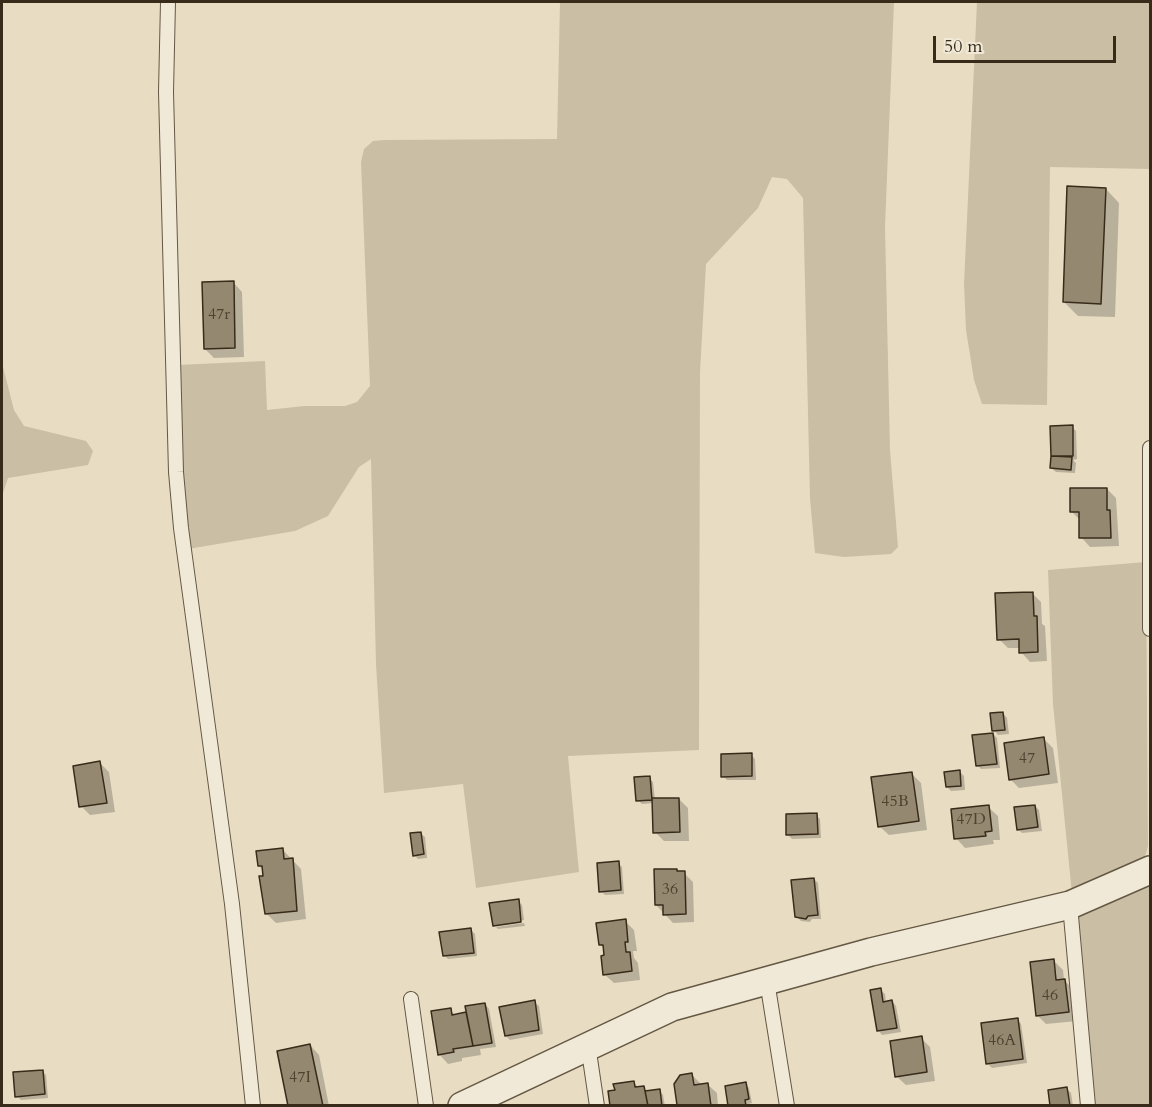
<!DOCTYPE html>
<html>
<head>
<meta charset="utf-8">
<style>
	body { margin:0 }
	#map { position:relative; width:1152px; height:1107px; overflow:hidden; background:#e8ddc2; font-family:Cardo,serif }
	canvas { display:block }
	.frame { position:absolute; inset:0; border:3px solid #382b1a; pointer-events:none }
	.scale { position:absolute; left:933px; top:36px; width:183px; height:27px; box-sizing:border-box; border:3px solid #382b1a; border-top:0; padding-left:8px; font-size:18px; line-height:21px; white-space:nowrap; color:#382b1a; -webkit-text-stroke:4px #f0e9d7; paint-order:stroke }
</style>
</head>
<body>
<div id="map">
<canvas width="1152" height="1107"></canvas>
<div class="frame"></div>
<div class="scale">50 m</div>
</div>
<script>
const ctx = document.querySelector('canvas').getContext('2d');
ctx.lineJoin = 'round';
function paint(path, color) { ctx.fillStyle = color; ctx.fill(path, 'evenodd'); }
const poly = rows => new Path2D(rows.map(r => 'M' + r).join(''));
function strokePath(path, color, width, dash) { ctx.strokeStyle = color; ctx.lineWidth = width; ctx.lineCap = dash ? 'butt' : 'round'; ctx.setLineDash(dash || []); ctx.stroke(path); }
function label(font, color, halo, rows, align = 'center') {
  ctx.font = font + ' Cardo,serif'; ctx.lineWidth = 6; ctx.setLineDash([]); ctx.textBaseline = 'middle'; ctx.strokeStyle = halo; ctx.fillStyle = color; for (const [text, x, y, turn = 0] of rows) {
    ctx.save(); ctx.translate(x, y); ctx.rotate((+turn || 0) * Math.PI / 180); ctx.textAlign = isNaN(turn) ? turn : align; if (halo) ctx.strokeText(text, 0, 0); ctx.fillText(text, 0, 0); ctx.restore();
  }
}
paint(poly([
	[560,2,894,2,885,227,890,450,898,547,891,554,844,557,815,553,810,499,803,198,787,179,772,177,758,208,706,264,700,372,699,750,568,756,579,872,476,888,463,784,384,793,376,664,371,459,359,467,328,516,295,531,188,549,177,365,265,361,267,410,304,406,345,406,357,402,370,386,361,162,364,149,373,141,384,140,557,139],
	[977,2,1150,2,1150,169,1050,167,1047,405,982,404,974,380,966,330,964,284],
	[2,363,14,410,24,426,86,441,93,451,88,465,8,478,3,493,2,514],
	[1146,562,1148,846,1145,857,1142,865,1072,894,1053,704,1048,570],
	[1150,879,1150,1105,1092,1105,1078,917,1079,911]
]), '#cabfa5');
paint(poly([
	[1106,189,1119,203,1115,317,1078,316,1064,302],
	[233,282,242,292,244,357,214,358,205,349],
	[1052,427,1072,427,1076,431,1077,459,1073,460,1076,463,1075,473,1056,472,1051,468],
	[1107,489,1116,498,1119,546,1090,547,1081,537,1080,520,1072,512],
	[1032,593,1041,602,1042,624,1045,626,1047,661,1030,662,1021,652,1020,648,1008,648,999,639],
	[1003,713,1007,718,1009,734,998,735,994,730],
	[993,734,997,738,1000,768,981,769,977,765],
	[1044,739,1053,748,1058,783,1019,788,1010,779],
	[751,755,755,759,756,780,727,780,723,776],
	[100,763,109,772,115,812,90,815,81,806],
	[960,772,964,776,965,790,951,791,947,787],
	[912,774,921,783,927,830,889,835,879,826],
	[649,778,653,782,655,800,679,799,688,808,689,841,664,841,655,832,654,803,642,804,638,800],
	[1035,806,1039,810,1042,831,1022,833,1018,829],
	[988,807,998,816,1000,840,993,840,994,844,965,848,956,838],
	[816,815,820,819,821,838,792,839,788,835],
	[420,833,425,837,427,858,418,859,414,855],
	[282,849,301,869,306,919,276,923,266,913,264,870,259,866],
	[618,863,622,867,624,894,605,895,601,891],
	[678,873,684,873,693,882,694,922,673,923,656,905],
	[814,879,818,883,821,919,812,919,810,922,801,921,796,916],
	[518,901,522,905,524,920,495,924,495,927,494,925],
	[625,921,634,930,637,951,633,951,634,958,638,963,640,980,614,983,604,974,606,957,605,949,601,945],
	[524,923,525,926,498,929,496,927],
	[471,930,475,934,477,956,448,959,444,955],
	[1054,961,1063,970,1064,980,1074,990,1077,1021,1046,1024,1037,1015],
	[880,990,885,994,886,1003,892,1001,896,1006,901,1032,882,1035,878,1030],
	[534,1002,539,1006,543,1034,510,1040,506,1036],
	[485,1004,489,1009,496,1047,480,1049,481,1055,462,1058,462,1061,448,1064,439,1054,450,1010,456,1016,468,1014],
	[1017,1019,1021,1024,1027,1063,992,1068,987,1063],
	[921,1038,930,1047,935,1081,906,1085,896,1076],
	[310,1045,319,1055,329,1106,290,1106],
	[42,1071,46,1075,48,1098,21,1100,17,1096],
	[692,1075,701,1084,707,1084,717,1093,718,1106,679,1106],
	[634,1082,638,1088,644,1088,648,1092,659,1090,663,1095,665,1106,612,1106],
	[745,1084,749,1088,752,1103,748,1104,748,1106,730,1106],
	[1067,1089,1071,1093,1073,1106,1052,1106]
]), '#0003');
const building = poly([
	[1067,186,1106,188,1101,304,1063,302,1067,186],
	[234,281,235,348,204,349,202,282,234,281],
	[1073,425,1073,456,1051,456,1050,426,1073,425],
	[1051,456,1072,457,1071,470,1050,468,1051,456],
	[1070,488,1107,488,1107,510,1110,510,1111,538,1079,538,1079,512,1070,512,1070,488],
	[1033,592,1034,616,1037,616,1038,652,1019,653,1019,639,997,640,995,593,1033,592],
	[1003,712,1005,730,992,731,990,713,1003,712],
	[993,733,997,764,976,766,972,735,993,733],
	[1044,737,1049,774,1009,780,1004,743,1044,737],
	[752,753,752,776,721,777,721,754,752,753],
	[100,761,107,803,79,807,73,766,100,761],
	[960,770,961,786,946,787,944,772,960,770],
	[912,772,919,821,878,827,871,777,912,772],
	[650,776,652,800,636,801,634,777,650,776],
	[652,798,679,798,680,832,653,833,652,798],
	[989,805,992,831,985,832,986,836,954,839,951,809,989,805],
	[1035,805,1038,827,1017,830,1014,807,1035,805],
	[817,813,818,834,786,835,786,814,817,813],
	[421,832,424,854,413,856,410,833,421,832],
	[283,848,284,859,293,858,297,911,265,914,259,876,263,876,262,866,258,866,256,851,283,848],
	[619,861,621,890,599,892,597,863,619,861],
	[654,869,677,869,677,871,685,871,686,914,663,915,663,905,655,905,654,869],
	[814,878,818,915,808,916,806,919,795,917,791,880,814,878],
	[519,899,521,922,493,926,489,903,519,899],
	[626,919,628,942,625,942,626,952,630,952,632,971,603,975,601,956,604,955,603,945,599,945,596,923,626,919],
	[471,928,474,953,443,956,439,932,471,928],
	[1054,959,1056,980,1065,979,1069,1012,1036,1016,1030,962,1054,959],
	[881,988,883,1002,892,1000,897,1028,877,1031,870,990,881,988],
	[535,1000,539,1030,505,1036,499,1007,535,1000],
	[485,1003,492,1043,473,1046,465,1006,485,1003],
	[451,1008,452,1015,466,1012,473,1046,453,1049,454,1052,438,1055,431,1011,451,1008],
	[1018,1018,1023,1059,986,1064,981,1023,1018,1018],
	[922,1036,927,1072,895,1077,890,1041,922,1036],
	[310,1044,323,1106,288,1106,277,1051,310,1044],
	[43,1070,45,1094,15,1097,13,1072,43,1070],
	[692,1073,694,1085,708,1083,711,1106,675,1106,677,1105,674,1084,680,1075,692,1073],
	[634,1081,635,1087,644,1086,648,1106,610,1106,608,1091,615,1090,613,1084,634,1081],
	[746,1082,749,1099,745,1100,746,1106,728,1106,725,1086,746,1082],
	[1067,1087,1070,1106,1050,1106,1048,1090,1067,1087],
	[660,1089,662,1106,648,1106,645,1091,660,1089]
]);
paint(building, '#948871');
strokePath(building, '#382b1a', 1.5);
const service = poly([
	[168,2,166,92,176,472,181,528,232,904,253,1106],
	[1150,448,1150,629],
	[1070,905,1088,1106],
	[767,981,787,1106],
	[411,999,426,1106],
	[588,1045,597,1106]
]);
const minor = poly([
	[462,1106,672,1007,871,952,1070,905,1150,870]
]);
strokePath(service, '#645844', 16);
strokePath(minor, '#645844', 30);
strokePath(service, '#f0e9d7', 14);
strokePath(minor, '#f0e9d7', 27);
label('16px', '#4f4230', null, [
	["47r",219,315],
	["47",1027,759],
	["45B",895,802],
	["47D",971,820],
	["36",670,890],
	["46",1050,996],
	["46A",1002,1041],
	["47I",300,1078]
]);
</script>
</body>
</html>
